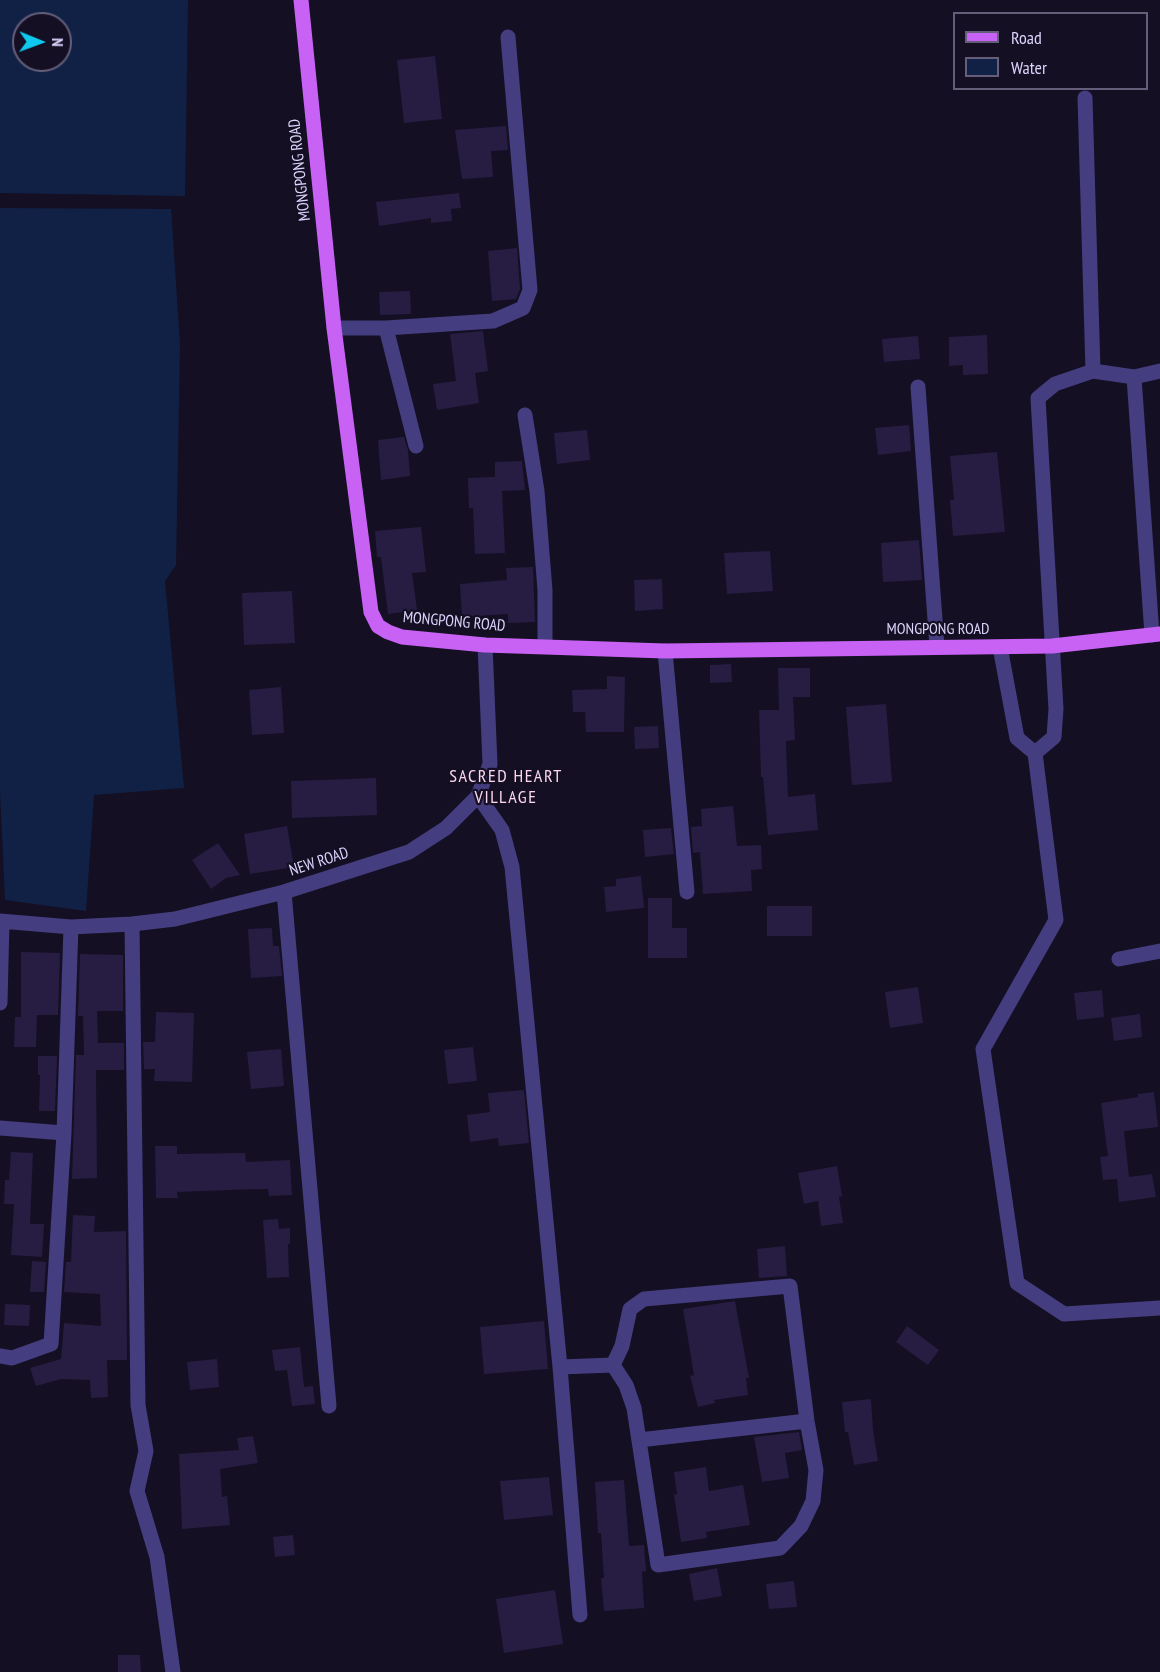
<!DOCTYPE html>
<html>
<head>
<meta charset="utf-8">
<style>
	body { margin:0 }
	#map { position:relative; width:1160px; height:1672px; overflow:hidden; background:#140f23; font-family:"PT Sans Narrow",sans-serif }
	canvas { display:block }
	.legend { position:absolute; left:953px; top:12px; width:195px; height:78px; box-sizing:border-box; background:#140f23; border:2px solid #645e7a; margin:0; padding:8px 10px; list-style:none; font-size:18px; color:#dbd4fc }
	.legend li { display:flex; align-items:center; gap:12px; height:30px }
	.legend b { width:30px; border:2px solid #645e7a }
	.north { position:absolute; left:12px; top:12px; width:60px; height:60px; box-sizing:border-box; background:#140f23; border:2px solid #645e7a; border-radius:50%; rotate:91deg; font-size:16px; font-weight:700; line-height:24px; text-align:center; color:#dbd4fc }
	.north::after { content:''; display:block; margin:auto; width:21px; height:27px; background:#0fc8ed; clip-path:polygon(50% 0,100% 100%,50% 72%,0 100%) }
</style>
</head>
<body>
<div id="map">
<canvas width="1160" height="1672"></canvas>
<ul class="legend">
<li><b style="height:8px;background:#c862f5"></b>Road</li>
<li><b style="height:16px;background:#112145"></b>Water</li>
</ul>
<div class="north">N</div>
</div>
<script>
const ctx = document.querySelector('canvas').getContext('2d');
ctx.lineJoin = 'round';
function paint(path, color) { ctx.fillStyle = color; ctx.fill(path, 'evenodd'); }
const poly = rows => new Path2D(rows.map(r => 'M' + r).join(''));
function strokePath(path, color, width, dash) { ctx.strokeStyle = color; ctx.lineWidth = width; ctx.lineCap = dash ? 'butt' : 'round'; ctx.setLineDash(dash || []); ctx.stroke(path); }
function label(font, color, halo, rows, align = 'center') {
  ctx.font = font + ' "PT Sans Narrow",sans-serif'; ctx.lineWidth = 4.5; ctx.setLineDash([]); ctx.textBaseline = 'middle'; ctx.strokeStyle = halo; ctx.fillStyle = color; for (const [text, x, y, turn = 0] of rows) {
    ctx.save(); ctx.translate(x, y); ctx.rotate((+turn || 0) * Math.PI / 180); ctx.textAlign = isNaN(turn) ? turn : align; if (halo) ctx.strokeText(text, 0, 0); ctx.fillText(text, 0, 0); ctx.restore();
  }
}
paint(poly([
	[0,0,188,0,185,196,0,193],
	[24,24,60,24,60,60,24,60],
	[0,208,171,209,180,344,176,565,165,581,184,788,94,795,86,911,5,900,0,791]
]), '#112145');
paint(poly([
	[435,56,442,119,404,123,397,60],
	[506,126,508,150,491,151,493,177,462,179,455,130],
	[459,193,461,208,451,209,452,221,431,223,431,218,379,226,376,202],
	[517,248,520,289,516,299,492,301,488,251],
	[410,291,411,314,380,315,379,292],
	[483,331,488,371,475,373,479,403,437,410,433,384,456,381,450,334],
	[987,335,988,374,963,375,963,365,949,366,949,337],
	[918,336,920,359,884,362,882,339],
	[909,425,911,451,878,455,875,428],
	[587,430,590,460,557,464,554,433],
	[404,437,408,450,410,476,381,480,378,440],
	[997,452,1005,532,953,536,950,500,954,500,950,456],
	[522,461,525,490,502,491,505,553,475,554,473,508,469,508,468,478,495,477,495,462],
	[421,527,426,572,412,573,417,610,388,614,381,557,377,557,375,531],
	[919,540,922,580,883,582,881,543],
	[770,551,773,591,727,594,724,553],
	[533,567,535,622,508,623,508,614,462,617,460,584,507,580,506,568],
	[662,579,663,609,635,611,634,580],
	[292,591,295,643,244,645,242,593],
	[731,664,732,682,710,683,710,665],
	[778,668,810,668,810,697,793,697,795,740,786,741,788,797,815,794,818,830,768,835,763,777,761,777,759,710,779,710],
	[607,676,625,677,624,732,586,732,585,712,573,712,572,690,607,689],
	[281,687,284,733,252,735,249,690],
	[886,704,892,782,852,785,846,707],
	[658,726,659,748,635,749,634,727],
	[376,778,377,815,292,818,291,781],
	[733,806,737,846,761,845,762,869,751,870,752,891,703,894,700,852,693,853,691,827,702,826,701,809],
	[287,826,294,867,250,874,244,834],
	[671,828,674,854,645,857,643,830],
	[218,843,240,875,226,878,211,889,192,860],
	[641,876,644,908,606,912,604,887,616,886,616,879],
	[648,898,672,898,672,928,687,928,687,958,648,958],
	[767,906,812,906,812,936,767,936],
	[272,928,273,946,279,946,282,976,251,978,248,929],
	[21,952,60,953,58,1015,37,1015,36,1047,14,1047,15,1017,21,1017],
	[80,954,123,955,123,1011,97,1011,98,1043,124,1043,124,1070,96,1070,97,1178,72,1179,76,1055,84,1055,83,1016,78,1016],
	[918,987,923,1023,890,1028,885,992],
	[1102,990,1104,1017,1077,1020,1074,993],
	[156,1012,194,1013,192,1082,154,1081,155,1069,144,1069,143,1042,155,1042],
	[1140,1014,1142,1037,1114,1041,1111,1018],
	[473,1047,477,1081,448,1084,444,1050],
	[281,1049,284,1086,251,1089,247,1052],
	[38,1056,57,1056,55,1111,39,1111,40,1075,38,1075],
	[524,1090,529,1143,499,1146,498,1138,470,1142,467,1115,490,1112,488,1093],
	[1154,1092,1158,1127,1124,1131,1129,1177,1152,1174,1156,1197,1119,1202,1117,1179,1103,1180,1100,1157,1108,1156,1101,1103,1138,1097,1138,1094],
	[155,1146,177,1146,177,1154,245,1153,246,1162,290,1160,292,1195,269,1196,268,1189,256,1189,177,1192,178,1198,156,1198],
	[11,1152,33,1153,30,1224,44,1224,42,1257,11,1255,14,1204,4,1204,5,1180,9,1180],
	[837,1166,842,1196,839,1197,843,1223,821,1226,818,1201,804,1204,798,1173],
	[73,1215,95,1216,94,1232,126,1231,127,1360,107,1360,108,1397,91,1398,90,1380,61,1379,36,1386,30,1368,61,1359,64,1323,101,1326,100,1294,64,1292,66,1262,71,1262],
	[278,1219,279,1229,290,1228,290,1244,288,1244,289,1277,267,1278,263,1220],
	[785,1246,787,1276,759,1278,757,1249],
	[32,1261,46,1262,44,1292,30,1292],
	[735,1301,749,1378,746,1378,748,1395,714,1400,715,1403,698,1407,690,1376,694,1375,683,1309],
	[5,1304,30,1305,29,1326,4,1325],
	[544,1321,548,1369,484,1374,480,1327],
	[907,1326,939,1350,928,1365,896,1342],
	[300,1347,304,1387,313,1386,315,1404,292,1406,287,1370,275,1371,272,1350],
	[217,1359,219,1387,190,1390,187,1362],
	[871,1399,873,1430,878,1461,854,1465,848,1432,845,1432,842,1402],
	[799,1432,802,1450,785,1453,789,1478,762,1482,754,1437],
	[253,1436,258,1463,220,1469,222,1497,227,1496,230,1525,182,1529,179,1454,239,1450,237,1438],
	[706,1467,709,1491,743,1485,750,1525,706,1532,707,1538,681,1542,674,1495,677,1494,674,1472],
	[549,1477,553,1515,504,1520,500,1481],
	[624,1480,629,1546,644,1545,646,1571,642,1572,644,1608,604,1611,601,1578,604,1578,601,1533,598,1533,595,1482],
	[293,1535,295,1555,275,1557,273,1537],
	[717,1568,722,1596,694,1601,689,1574],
	[794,1581,797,1607,769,1609,766,1584],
	[555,1590,563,1644,504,1653,496,1599],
	[118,1655,140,1655,141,1672,118,1672]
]), '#271d42');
strokePath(poly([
	[334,328,386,328,493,321,523,308,530,290,508,37],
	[386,328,416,446],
	[1093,371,1134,377,1152,635],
	[1134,377,1160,371],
	[918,387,937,647],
	[525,415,537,491,545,590,545,646],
	[1000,647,1017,738,1035,753,1054,737,1056,709,1038,398,1055,384,1093,371,1085,98],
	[665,651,687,892],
	[1035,753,1056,920,983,1049,1017,1283,1064,1314,1160,1308],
	[478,796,502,830,512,867,560,1367,580,1615],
	[284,892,329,1406],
	[0,921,71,927,132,924,175,919,284,892,409,852,446,828,478,796,490,764,485,645],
	[132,924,138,1405,146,1451,137,1491,157,1557,173,1672],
	[1119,959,1160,951],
	[0,1003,2,922],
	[0,1128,64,1133],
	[0,1356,12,1358,51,1344,64,1133,71,927],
	[560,1367,613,1365,626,1385,634,1408,658,1565,780,1548,801,1526,813,1501,816,1470,807,1421,790,1286,644,1299,630,1309,622,1346,613,1365],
	[639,1440,807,1421]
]), '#443d7f', 15);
strokePath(poly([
	[301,0,334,328,371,612,378,626,388,632,402,637,485,645,665,651,1052,646,1160,634]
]), '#c862f5', 15);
label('16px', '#dbd4fc', '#140f23', [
	["MONGPONG ROAD",300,170,-96],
	["MONGPONG ROAD",454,622,5],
	["MONGPONG ROAD",938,629],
	["NEW ROAD",319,862,-18]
]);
ctx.letterSpacing = '1.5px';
label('18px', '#fcd6ec', '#140f23', [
	["SACRED HEART",506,777],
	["VILLAGE",506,798]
]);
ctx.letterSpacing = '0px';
</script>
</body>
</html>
